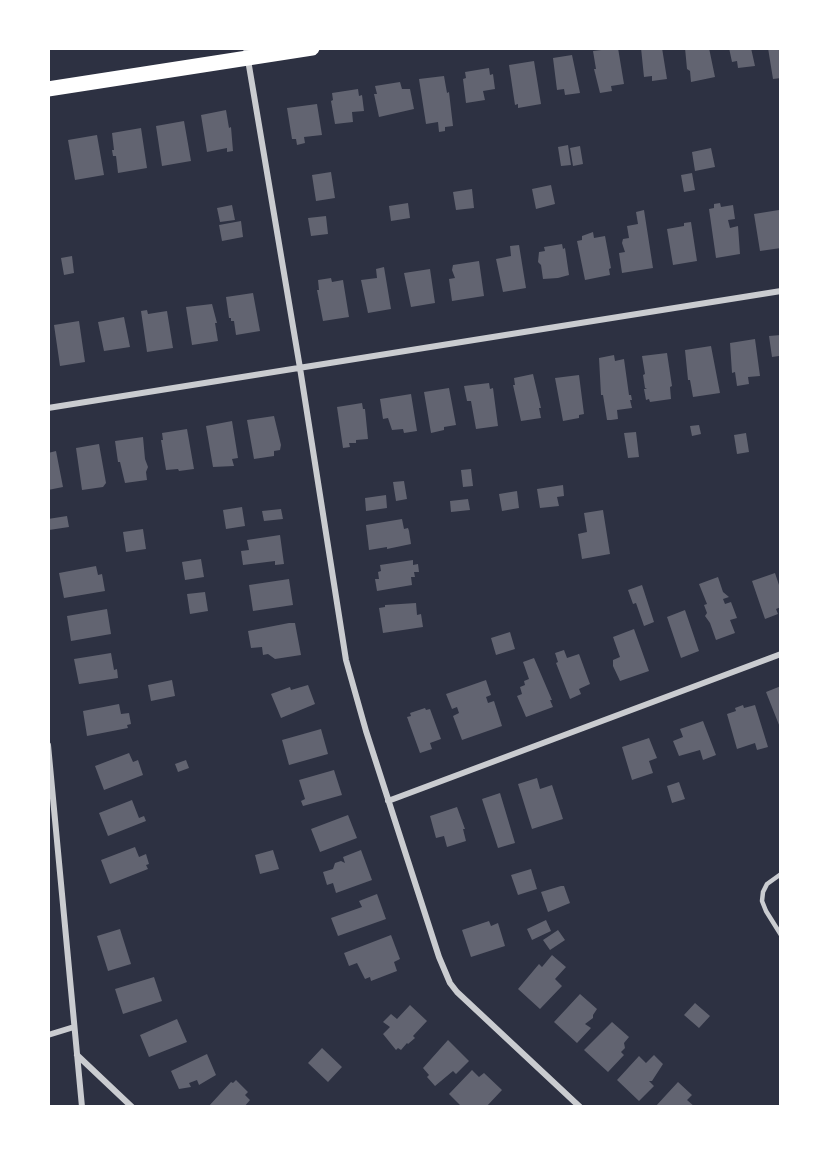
<!DOCTYPE html>
<html>
<head>
<meta charset="utf-8">
<style>
	body { margin:0 }
	#map { position:relative; width:829px; height:1155px; overflow:hidden; background:#2d3142; font-family:"Crimson Pro",serif }
	canvas { display:block }
	.frame { position:absolute; inset:0; border:50px solid #fff; pointer-events:none }
</style>
</head>
<body>
<div id="map">
<canvas width="829" height="1155"></canvas>
<div class="frame"></div>
</div>
<script>
const ctx = document.querySelector('canvas').getContext('2d');
ctx.lineJoin = 'round';
function paint(path, color) { ctx.fillStyle = color; ctx.fill(path, 'evenodd'); }
const poly = rows => new Path2D(rows.map(r => 'M' + r).join(''));
function strokePath(path, color, width, dash) { ctx.strokeStyle = color; ctx.lineWidth = width; ctx.lineCap = dash ? 'butt' : 'round'; ctx.setLineDash(dash || []); ctx.stroke(path); }
paint(poly([
	[618,48,624,84,611,86,612,91,600,93,594,69,596,69,593,51],
	[641,48,662,48,667,79,652,81,652,76,644,77],
	[685,48,709,48,715,77,691,82,690,71,687,69],
	[729,48,751,48,755,66,738,68,737,61,732,62],
	[768,48,781,48,781,78,773,79],
	[572,55,580,93,565,95,564,89,557,90,553,58],
	[534,61,541,104,518,108,518,104,515,105,509,65],
	[489,68,490,75,493,74,495,89,483,91,485,100,466,103,463,79,466,78,465,72],
	[444,76,447,93,449,92,453,126,445,127,445,131,439,132,438,122,426,124,419,79],
	[400,82,402,89,410,89,414,109,379,117,374,94,377,94,375,86],
	[358,89,359,96,362,95,364,111,352,112,353,122,335,124,331,101,333,100,332,93],
	[317,104,322,135,304,137,305,143,297,145,296,139,292,139,287,108],
	[226,110,229,128,231,127,233,151,227,152,227,148,207,152,201,115],
	[184,121,191,161,162,166,156,126],
	[141,128,147,168,118,173,116,156,113,156,112,150,114,150,112,133],
	[97,135,104,175,75,180,68,140],
	[568,145,571,165,561,166,558,147],
	[580,146,583,164,573,166,570,148],
	[711,148,715,167,695,171,692,152],
	[331,172,335,198,316,201,312,175],
	[692,173,695,190,684,192,681,175],
	[551,185,555,204,536,209,532,189],
	[472,189,474,208,456,210,453,192],
	[408,203,410,218,391,221,389,206],
	[720,203,721,207,733,205,735,219,728,220,730,228,738,226,740,254,716,258,709,209,714,208,714,204],
	[232,205,235,220,220,222,217,208],
	[644,210,653,268,622,273,619,253,625,252,622,243,623,239,629,238,627,226,638,224,636,212],
	[779,210,781,248,760,251,754,214],
	[326,216,328,234,311,236,308,218],
	[241,221,243,237,222,241,219,225],
	[691,222,697,261,673,265,667,229,684,226,684,223],
	[593,232,594,238,605,236,611,268,609,269,610,275,585,280,577,241,582,240,582,236],
	[562,244,563,249,565,248,569,275,558,278,543,279,541,265,538,262,539,252,545,251,544,247],
	[519,245,526,288,503,292,496,259,511,256,510,246],
	[72,256,74,273,64,275,61,258],
	[479,261,484,296,452,301,449,279,455,278,452,270,453,265],
	[384,267,391,309,368,313,361,280,377,278,376,269],
	[430,269,435,303,411,307,404,273],
	[331,278,332,282,343,280,349,317,323,321,317,290,319,290,318,280],
	[253,293,260,331,236,335,234,321,231,321,231,318,229,318,226,297],
	[212,304,217,323,215,323,218,341,192,345,186,307],
	[147,310,148,314,167,311,173,348,147,352,141,311],
	[124,317,130,347,104,351,98,322],
	[79,321,85,362,60,366,54,325],
	[781,335,781,369,780,370,779,356,772,357,769,336],
	[755,339,760,376,748,377,749,384,737,386,735,372,732,373,730,343],
	[711,346,720,393,693,397,690,380,688,380,685,350],
	[667,353,672,386,670,387,671,399,650,402,649,399,646,400,644,389,647,389,645,388,643,375,645,374,642,356],
	[614,355,615,361,624,359,629,395,631,395,632,400,630,400,632,408,617,410,618,419,611,420,607,420,603,395,601,395,599,358],
	[533,374,541,408,539,408,541,418,521,421,513,385,515,385,514,378],
	[579,375,584,414,579,415,579,418,563,421,555,378],
	[489,383,490,389,493,388,498,426,476,429,471,401,467,401,464,386],
	[449,388,456,425,444,427,444,430,431,433,424,392],
	[411,394,417,431,404,433,403,429,392,430,388,418,383,419,380,399],
	[362,403,363,409,365,409,368,439,356,440,356,443,349,443,350,447,343,448,337,407],
	[274,416,281,445,280,450,274,451,274,456,254,459,247,420],
	[232,421,238,458,232,459,234,466,213,467,206,426],
	[699,425,701,434,692,436,690,426],
	[187,429,194,469,179,471,178,469,166,470,161,440,163,440,162,433],
	[636,432,639,457,628,458,624,433],
	[746,433,749,452,737,454,734,435],
	[143,437,145,459,148,467,146,472,147,480,125,483,120,462,118,462,115,441],
	[99,444,106,483,103,487,82,490,76,448],
	[56,451,63,487,48,490,48,453],
	[471,469,473,486,463,487,461,470],
	[404,481,407,499,396,501,393,482],
	[563,485,564,496,557,497,559,506,540,508,537,489],
	[517,491,519,508,502,511,499,494],
	[386,495,387,508,366,511,365,498],
	[468,499,470,510,451,512,450,501],
	[242,507,245,526,226,529,223,510],
	[281,509,283,519,264,521,262,511],
	[603,510,610,554,582,559,578,534,587,532,584,513],
	[67,516,69,527,49,530,48,519],
	[402,519,404,529,408,528,409,531,411,544,387,549,387,547,369,550,366,525],
	[143,529,146,549,126,552,123,532],
	[280,535,284,564,275,565,275,561,243,565,241,551,249,550,247,540],
	[201,559,204,577,185,580,182,562],
	[413,560,413,565,418,564,419,572,414,572,415,577,411,577,412,585,377,591,375,579,379,579,378,572,381,571,380,565],
	[96,566,98,575,102,574,105,591,64,598,59,573],
	[775,573,781,591,781,607,776,609,778,614,765,619,752,581],
	[718,577,723,592,729,597,723,599,725,604,731,602,737,618,730,620,735,633,716,640,710,623,705,616,707,613,704,605,707,604,699,584],
	[289,579,293,605,253,611,249,585],
	[642,585,654,622,644,626,636,603,633,604,628,590],
	[205,592,208,611,190,614,187,594],
	[416,603,417,615,421,614,423,627,383,633,379,608,385,607,385,605],
	[107,609,111,634,71,641,67,616],
	[685,610,699,651,681,658,667,617],
	[289,623,295,623,301,655,275,659,268,654,263,655,262,647,251,648,248,631],
	[634,629,649,671,620,681,613,666,613,660,620,657,613,637],
	[510,632,515,649,496,655,491,638],
	[564,650,567,658,579,654,590,684,579,689,581,694,570,699,556,663,558,662,555,653],
	[111,653,114,670,117,669,118,678,79,684,74,659],
	[534,658,552,700,550,700,553,707,526,717,517,696,522,694,520,687,525,685,524,681,529,679,523,662],
	[172,680,175,696,151,701,148,685],
	[486,680,491,695,486,697,488,703,494,701,502,726,462,740,453,716,459,713,457,707,452,709,446,694],
	[308,685,315,704,281,718,271,694,290,687,291,690],
	[781,686,781,730,766,692],
	[119,704,121,714,129,713,131,724,127,725,128,728,87,736,83,711],
	[743,705,744,708,755,705,768,747,757,750,755,743,737,749,727,714,736,711,735,708],
	[425,708,426,710,430,709,441,739,430,743,432,749,420,753,407,717,411,716,410,713],
	[703,721,716,755,703,760,700,750,679,756,673,741,683,737,680,729],
	[321,729,328,754,289,765,282,740],
	[649,738,657,758,649,761,653,773,632,780,622,747],
	[129,753,133,762,138,760,143,775,104,790,95,766],
	[186,760,189,768,178,772,175,764],
	[334,770,342,795,303,806,301,801,305,799,299,780],
	[537,778,540,789,552,785,563,819,532,829,518,784],
	[679,782,685,799,672,803,667,786],
	[500,793,515,843,498,848,482,799],
	[132,800,139,818,144,816,146,821,108,836,99,813],
	[457,807,465,829,463,829,466,841,447,847,444,836,436,838,430,816],
	[348,815,357,838,320,852,311,829],
	[135,847,139,857,146,854,149,864,146,865,148,869,110,884,101,860],
	[273,850,279,869,260,874,255,855],
	[361,850,372,880,336,893,333,883,327,885,323,872,333,869,335,863,341,861,345,863,343,857],
	[531,869,537,889,518,895,511,875],
	[561,886,564,886,570,903,548,912,541,892],
	[377,894,386,919,338,936,331,918,362,907,359,901],
	[546,920,551,931,532,940,527,929],
	[489,921,491,926,498,923,505,946,471,957,462,930],
	[120,929,131,964,108,971,97,936],
	[558,930,565,940,550,950,543,940],
	[391,935,400,959,394,962,397,971,371,981,370,977,365,979,357,963,349,966,344,953],
	[552,955,566,967,555,979,562,986,540,1009,518,989,539,964,542,967],
	[154,977,162,1001,123,1014,115,989],
	[580,994,597,1009,593,1015,593,1018,585,1024,591,1028,577,1043,554,1022],
	[695,1003,710,1016,699,1028,684,1015],
	[410,1005,427,1021,413,1036,415,1038,408,1044,407,1043,401,1050,398,1048,396,1050,383,1034,390,1027,383,1022,391,1014,397,1019],
	[177,1019,187,1042,149,1057,140,1035],
	[612,1022,629,1037,624,1043,625,1048,621,1052,624,1055,608,1072,584,1050],
	[448,1040,469,1061,456,1074,453,1071,435,1086,427,1077,429,1075,423,1068],
	[322,1048,342,1067,328,1082,308,1063],
	[207,1054,216,1075,199,1085,197,1080,189,1083,191,1087,179,1089,171,1071],
	[654,1055,663,1064,652,1081,649,1081,654,1086,639,1101,617,1080,639,1056,646,1063],
	[472,1070,479,1077,484,1073,502,1090,486,1107,462,1107,449,1094],
	[236,1080,248,1092,245,1095,250,1100,244,1107,208,1107,231,1082,233,1083],
	[678,1082,692,1095,687,1100,695,1107,655,1107]
]), '#626471');
strokePath(poly([
	[781,874,767,884,763,892,762,901,766,911,781,935]
]), '#caccd0', 4.5);
strokePath(poly([
	[246,48,300,368,346,660,366,731,439,957,450,983,457,992,580,1107],
	[48,408,781,291],
	[48,745,82,1107],
	[388,801,781,654],
	[48,1035,74,1027],
	[77,1055,132,1107]
]), '#caccd0', 6);
strokePath(poly([
	[48,89,312,48]
]), '#fff', 15);
</script>
</body>
</html>
